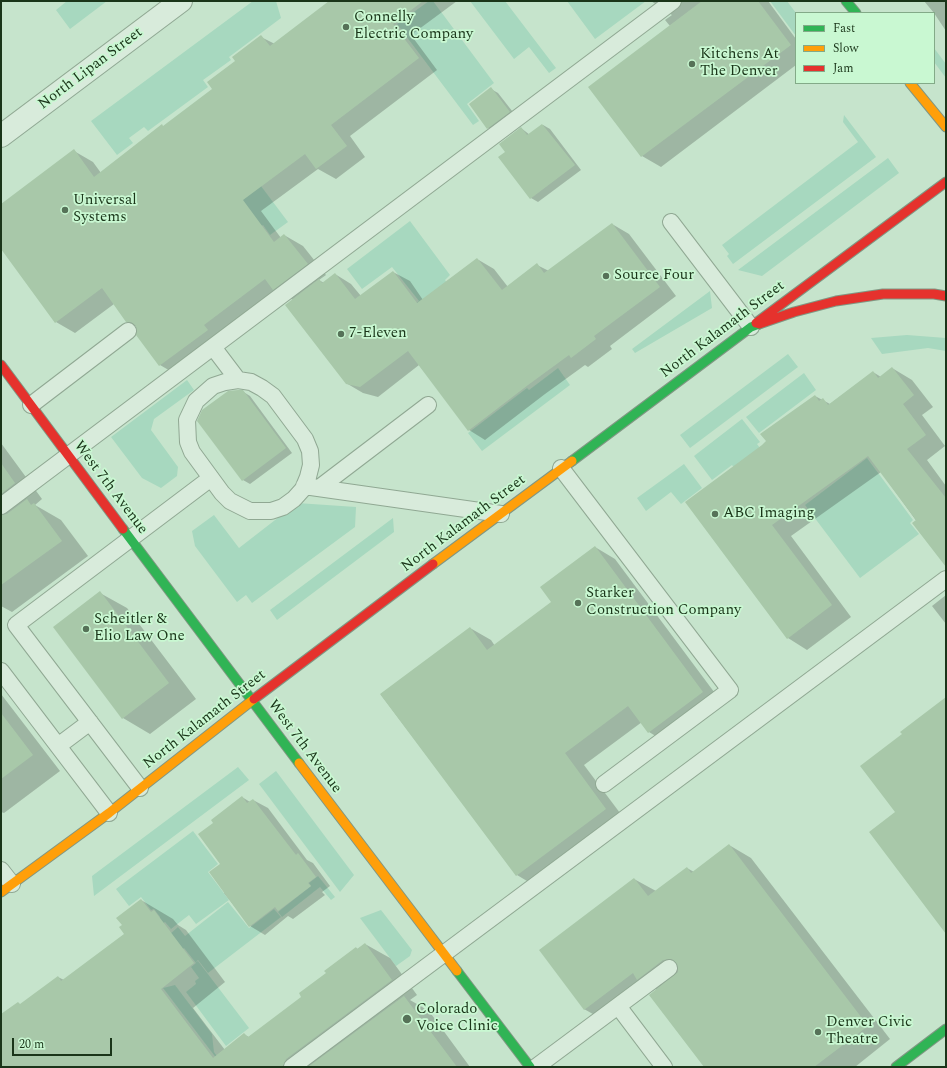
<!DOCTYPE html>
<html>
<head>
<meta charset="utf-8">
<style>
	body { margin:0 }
	#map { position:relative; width:947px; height:1068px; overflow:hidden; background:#c6e4cc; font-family:Spectral,serif }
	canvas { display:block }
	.frame { position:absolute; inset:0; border:2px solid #1a3519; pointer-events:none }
	.legend { position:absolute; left:795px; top:12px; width:140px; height:72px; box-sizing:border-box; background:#c9f8d2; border:1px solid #83aa88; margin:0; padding:5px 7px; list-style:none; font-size:12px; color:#1a3519 }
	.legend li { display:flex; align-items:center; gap:8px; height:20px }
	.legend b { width:20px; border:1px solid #83aa88 }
	.scale { position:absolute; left:12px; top:1038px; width:100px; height:18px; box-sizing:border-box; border:2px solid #1a3519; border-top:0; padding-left:5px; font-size:12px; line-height:14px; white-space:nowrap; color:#1a3519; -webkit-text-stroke:3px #c9f8d2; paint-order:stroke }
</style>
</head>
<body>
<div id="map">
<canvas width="947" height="1068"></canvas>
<div class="frame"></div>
<ul class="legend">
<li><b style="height:5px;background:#30b455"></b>Fast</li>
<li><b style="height:5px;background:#ff9f0a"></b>Slow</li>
<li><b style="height:5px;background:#e5322d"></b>Jam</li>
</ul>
<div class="scale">20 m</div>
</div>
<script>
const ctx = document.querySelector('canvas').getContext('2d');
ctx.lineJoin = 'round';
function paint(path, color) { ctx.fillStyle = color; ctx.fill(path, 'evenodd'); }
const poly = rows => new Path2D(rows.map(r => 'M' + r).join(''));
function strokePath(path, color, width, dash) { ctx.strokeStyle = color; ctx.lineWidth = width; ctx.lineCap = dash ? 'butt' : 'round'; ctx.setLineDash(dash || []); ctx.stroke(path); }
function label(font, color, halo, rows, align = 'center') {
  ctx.font = font + ' Spectral,serif'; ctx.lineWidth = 3.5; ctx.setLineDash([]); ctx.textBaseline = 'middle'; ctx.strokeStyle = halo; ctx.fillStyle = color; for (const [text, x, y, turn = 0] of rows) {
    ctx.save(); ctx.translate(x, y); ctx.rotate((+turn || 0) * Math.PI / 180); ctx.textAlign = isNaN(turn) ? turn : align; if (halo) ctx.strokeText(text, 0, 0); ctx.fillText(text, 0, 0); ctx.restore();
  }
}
paint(poly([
	[67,1,107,1,70,29,56,10],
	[253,1,276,1,281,18,229,57,231,60,203,80,208,87,148,131,144,127,129,138,133,143,117,155,91,121],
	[429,1,433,1,494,83,467,104,479,121,473,125,397,24],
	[470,1,505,1,556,68,549,73,529,47,514,59],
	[567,1,646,1,595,39],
	[770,1,787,1,796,13,796,36],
	[934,48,946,64,946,78,934,62],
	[844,115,876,157,733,264,727,256,729,254,722,245,858,142,843,122],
	[888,158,899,173,762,276,738,270],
	[249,170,288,222,270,235,263,225,234,247,194,210],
	[410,221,450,275,445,280,478,323,388,324,419,301,392,267,362,289,347,269],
	[710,291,712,308,635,353,632,349],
	[907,335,946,338,946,351,928,348,882,354,871,338],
	[788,354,798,367,690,448,680,435],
	[558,368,570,385,482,451,468,433,527,388,529,390],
	[804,373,816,390,759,433,746,417],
	[187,380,194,390,154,419,151,430,178,467,177,476,161,488,142,478,111,437],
	[742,419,760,442,757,444,795,495,769,514,732,465,712,480,694,456],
	[867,458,913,520,910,523,919,534,860,578,805,505],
	[684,464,702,488,681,504,671,492,646,511,637,498],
	[297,503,356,507,355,527,252,603,246,595,237,602,195,546,192,531,214,515,239,548],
	[393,518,394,532,277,620,270,610],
	[238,767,249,780,94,896,92,876],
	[276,771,354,875,340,892,259,784],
	[193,831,218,864,208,872,229,900,196,924,189,915,171,929,165,922,162,924,158,919,160,917,154,909,151,910,141,897,129,906,116,889],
	[318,876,335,897,331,900,320,887,282,917,278,912,311,886,309,883],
	[228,902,249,928,274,909,281,917,208,973,198,960,196,962,198,961,249,1028,226,1046,186,992,196,984,195,981,199,978,191,967,196,963,184,948,182,950,170,934,178,927,185,936],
	[381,910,412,950,410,956,396,966,360,918],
	[175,985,212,1034,214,1052,225,1067,217,1059,163,988]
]), '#a7d8bf');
paint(poly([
	[331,1,457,1,411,35,437,70,350,136,365,157,336,179,318,169,261,211,281,238,284,235,303,246,326,275,319,280,324,283,335,274,351,284,361,296,393,272,410,281,423,300,477,259,494,269,508,287,537,265,549,271,612,224,629,234,676,296,610,346,612,349,588,367,585,365,545,394,485,440,469,430,419,365,378,397,363,393,346,383,293,300,281,293,179,376,160,365,137,327,127,321,114,304,75,333,56,322,1,248,1,205,74,151,93,162,101,173,214,89,236,61,261,37,275,44],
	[651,1,768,1,796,39,796,65,661,167,642,156,670,26,665,20,672,15],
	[924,1,946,1,946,31,934,13],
	[491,89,498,93,516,116,495,132,488,128],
	[543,125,550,129,581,170,538,202,531,198,507,152,521,128,530,135],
	[892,368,912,380,933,407,922,415,945,446,927,460,946,486,946,562,881,472,791,536,851,617,807,650,788,638,687,502,763,446,815,396,830,404,873,372,881,377],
	[242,391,250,396,292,453,250,484,243,480],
	[1,443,42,499,35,505,61,520,88,556,12,612,1,606],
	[595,547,615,559,723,704,669,744,649,732,642,722,584,765,626,821,537,887,517,875,381,695,470,628,491,640,495,646,553,602],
	[100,593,127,608,196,699,150,734,123,718],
	[946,595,946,624,932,606],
	[1,694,60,771,4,813,1,812],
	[242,797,250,802,253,800,268,808,307,860,313,863,330,886,322,892,325,895,293,919,288,916,265,935,250,926,224,893,225,892,215,823],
	[729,845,751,858,890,1039,855,1067,705,1067,657,990,653,988,607,1022,584,1009,634,879,656,891,687,868,694,872],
	[141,900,173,919,178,925,186,930,225,982,193,1008,225,1050,245,1035,249,1037,303,997,356,948,358,949,365,944,390,958,417,995,410,1000,429,1011,470,1067,1,1067,1,1016,21,1005,58,977,64,980,125,934,123,925]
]), '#0003');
paint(poly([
	[329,1,423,1,393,24,419,58,331,125,347,146,316,169,305,154,243,200,274,242,284,234,308,264,273,290,265,279,204,325,208,330,159,366,136,335,136,326,131,322,126,322,102,288,55,323,1,249,1,204,74,149,94,177,162,124,163,126,212,89,207,82,235,61,232,57,261,35,270,46],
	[702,1,758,1,791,45,641,157,588,87],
	[491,87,510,112,487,129,469,104],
	[542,124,575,165,530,199,498,157,505,152,499,144,521,127,527,135],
	[612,223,660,287,594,336,596,339,571,358,569,355,528,385,468,431,408,351,360,387,346,384,285,305,319,279,322,283,335,273,355,299,393,271,417,303,477,258,502,290,537,263,544,273],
	[892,367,914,395,903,404,926,435,907,449,946,498,946,567,912,523,916,520,868,456,772,525,832,605,787,639,685,502,762,445,766,441,760,434,815,395,819,401,823,398,828,405,873,371,878,378],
	[238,390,243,390,286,448,242,481,197,421,202,410,228,391],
	[1,463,15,483,1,494],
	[27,499,31,505,34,503,62,541,1,585,1,515,7,514],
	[595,546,703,692,648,733,628,706,565,753,606,809,516,876,380,694,470,627,487,650,551,602,540,587],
	[100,591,169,683,122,719,53,627],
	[946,697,946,934,869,832,895,812,860,766,902,734,900,732],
	[1,713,33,755,1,779],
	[242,796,247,803,253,799,296,855,298,853,316,877,308,883,311,886,278,911,275,907,249,927,209,872,220,864,198,834,213,823,211,820],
	[729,844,868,1026,814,1067,704,1067,649,995,678,972,678,967,672,959,663,960,637,980,633,973,584,1010,539,950,634,878,648,896,687,867,691,873],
	[141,899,151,912,154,910,194,963,161,989,213,1058,244,1033,248,1037,301,997,299,993,326,973,324,971,356,947,357,949,365,943,392,980,286,1059,283,1067,1,1067,1,1014,18,1002,20,1004,58,976,61,981,124,934,119,927,122,925,116,918],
	[404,996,457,1067,308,1067]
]), '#a8c8a9');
const lane = poly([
	[671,222,751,327],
	[213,347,238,380],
	[238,380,251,382,262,388,273,396,305,439,310,451,311,465,308,477,303,489,294,499,283,507,271,511,250,511,230,501,222,493,192,452,188,442,187,420,196,401,213,386,225,382,238,380],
	[31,405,128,331],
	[561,468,730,690,604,784],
	[304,486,501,514],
	[319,488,428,405],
	[1,506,673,1],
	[1,671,109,813],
	[58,746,90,722],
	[140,788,16,625,211,478],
	[1,870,12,884],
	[618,1006,664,1067],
	[292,1067,946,579],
	[536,1067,669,968]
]);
const street = poly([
	[1,136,181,1]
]);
const fast = poly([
	[846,1,856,13],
	[572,461,751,327,759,324],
	[123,529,299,763],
	[457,971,530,1067],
	[896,1067,946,1029]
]);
const slow = poly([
	[910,83,946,127],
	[433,564,572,461],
	[299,763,457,971],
	[1,892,109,813,254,699]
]);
const jam = poly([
	[756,323,946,182],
	[759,324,794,312,836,301,883,294,934,294,946,296],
	[1,365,123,529],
	[254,699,433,564]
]);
strokePath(lane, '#90a893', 18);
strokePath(street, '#90a893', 24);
strokePath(fast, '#809783', 11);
strokePath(slow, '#809783', 11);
strokePath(jam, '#809783', 11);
strokePath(lane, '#d8ebdb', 16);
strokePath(street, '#d8ebdb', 22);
strokePath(fast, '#30b455', 9);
strokePath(slow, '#ff9f0a', 9);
strokePath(jam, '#e5322d', 9);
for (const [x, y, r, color] of [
	[346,27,4,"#567258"],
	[692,64,4,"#567258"],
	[65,210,4,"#567258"],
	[606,276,4,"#567258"],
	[341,334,4,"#567258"],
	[715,514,4,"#567258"],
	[578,603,4,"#567258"],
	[86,629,4,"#567258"],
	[407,1019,5,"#567258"],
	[818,1032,4,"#567258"]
]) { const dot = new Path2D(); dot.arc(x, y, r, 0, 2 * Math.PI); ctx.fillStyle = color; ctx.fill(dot); strokePath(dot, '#c9f8d2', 1.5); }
label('15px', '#1a3519', '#c9f8d2', [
	["Connelly",354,18],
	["Electric Company",354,35],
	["Kitchens At",700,55],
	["The Denver",700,72],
	["Universal",73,201],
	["Systems",73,218],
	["Source Four",614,276],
	["7-Eleven",349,334],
	["ABC Imaging",723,514],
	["Starker",586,594],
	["Construction Company",586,611],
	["Scheitler &",94,620],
	["Elio Law One",94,637],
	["Colorado",416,1010],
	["Voice Clinic",416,1027],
	["Denver Civic",826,1023],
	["Theatre",826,1040]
], 'left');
label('15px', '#1a3519', '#c9f8d2', [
	["North Lipan Street",91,69,-37],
	["North Kalamath Street",723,330,-37],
	["West 7th Avenue",110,488,53],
	["North Kalamath Street",464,524,-37],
	["North Kalamath Street",205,720,-38],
	["West 7th Avenue",304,747,53]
]);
</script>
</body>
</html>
